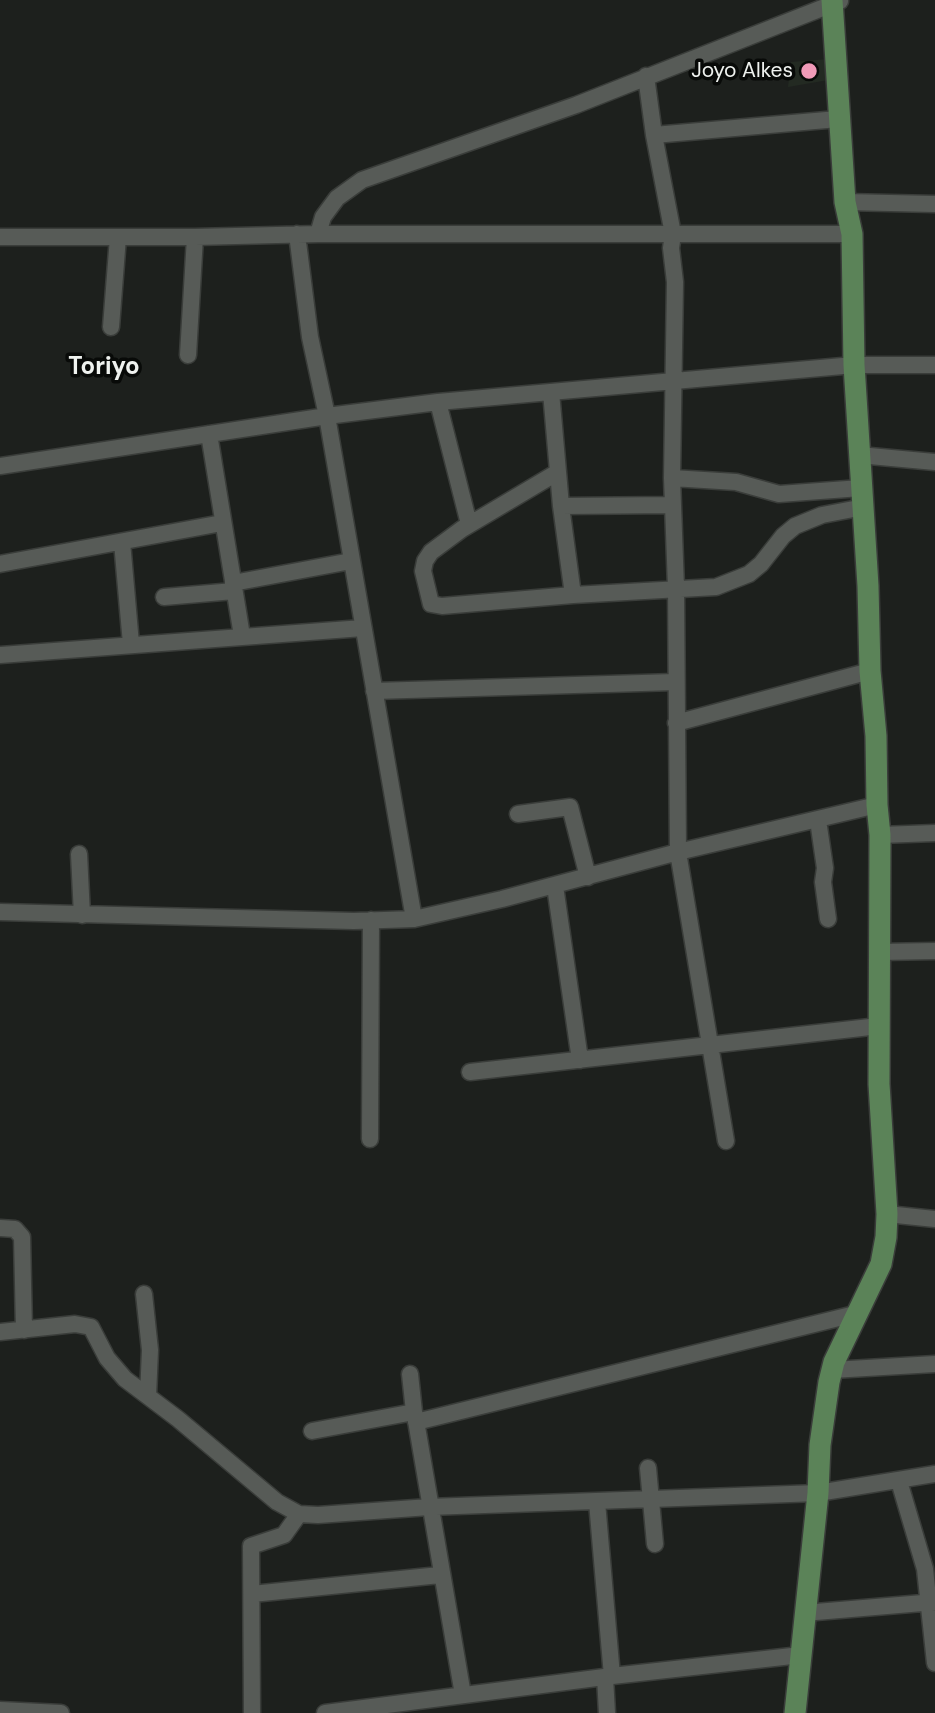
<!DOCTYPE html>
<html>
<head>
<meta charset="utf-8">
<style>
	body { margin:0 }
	canvas { display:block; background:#1d201d }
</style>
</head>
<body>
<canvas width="935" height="1713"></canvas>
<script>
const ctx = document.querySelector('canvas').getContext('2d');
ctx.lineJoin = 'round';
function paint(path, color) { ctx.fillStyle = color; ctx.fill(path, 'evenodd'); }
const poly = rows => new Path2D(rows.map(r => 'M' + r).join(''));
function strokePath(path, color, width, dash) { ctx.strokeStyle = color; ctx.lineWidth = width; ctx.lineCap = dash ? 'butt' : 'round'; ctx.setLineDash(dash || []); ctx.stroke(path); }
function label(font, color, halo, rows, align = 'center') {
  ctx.font = font + ' "DM Sans",sans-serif'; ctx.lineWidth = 7; ctx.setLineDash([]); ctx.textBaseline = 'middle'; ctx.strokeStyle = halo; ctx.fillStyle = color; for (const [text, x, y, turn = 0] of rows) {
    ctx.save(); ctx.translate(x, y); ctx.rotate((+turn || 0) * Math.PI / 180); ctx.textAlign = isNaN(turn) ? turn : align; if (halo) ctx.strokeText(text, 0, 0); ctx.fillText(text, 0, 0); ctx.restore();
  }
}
paint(poly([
	[829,59,828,80,788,87,791,62]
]), '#232a22');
const minor = poly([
	[646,76,654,135,673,234,671,248,675,282,672,478,676,588,678,852,726,1141],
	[654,135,838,119],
	[845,202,935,204],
	[297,234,310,337,327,416,414,919],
	[318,234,323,217,337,198,362,180,576,105,840,1],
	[0,237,195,237,318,234,852,234],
	[111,327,118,237],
	[188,355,195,237],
	[551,392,561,506,673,505],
	[438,402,469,524],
	[209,434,242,636],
	[859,455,935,462],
	[0,466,327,416,438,402,854,365,935,365],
	[558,472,462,529,431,552,425,561,423,571,431,604,442,606,573,595,716,587,749,574,761,564,783,536,795,526,822,515,864,507],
	[672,478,736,482,779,494,861,488],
	[561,506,573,595],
	[122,542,131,644],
	[0,564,222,523],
	[233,583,351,561],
	[164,597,234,591],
	[0,655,363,628],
	[374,691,675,682],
	[676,723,870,671],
	[518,814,570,807,588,877],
	[818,820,825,868,823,882,828,919],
	[880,835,935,833],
	[79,854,82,915],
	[555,886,580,1060],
	[0,912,354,921,414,919,502,899,678,852,877,805],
	[879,952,935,951],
	[470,1072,879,1026],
	[370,1139,371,920],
	[887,1214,935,1219],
	[0,1228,15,1229,22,1237,24,1330],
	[144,1294,150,1350,148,1396],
	[0,1332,75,1324,91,1327,107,1358,125,1379,178,1419,277,1502,299,1514,318,1515,429,1507,818,1493,935,1474],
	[832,1370,935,1364],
	[415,1415,463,1695],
	[416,1422,855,1314],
	[312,1431,414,1412,410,1374],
	[648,1468,655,1544],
	[899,1481,925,1569,935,1663],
	[597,1502,612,1676],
	[252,1594,440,1575],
	[804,1613,935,1602],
	[605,1677,607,1713],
	[0,1710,61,1713],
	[252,1713,251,1546,284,1535,299,1514],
	[325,1713,612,1676,801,1655]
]);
const major = poly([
	[795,1713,818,1493,820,1445,829,1382,834,1362,881,1264,886,1237,887,1214,879,1084,880,835,877,805,876,736,870,671,868,586,854,365,852,234,845,202,832,0]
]);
strokePath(minor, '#3a3d3a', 19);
strokePath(major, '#3a3d3a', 24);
strokePath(minor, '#575b57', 16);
strokePath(major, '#5b8358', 21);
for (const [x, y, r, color] of [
	[809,71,9,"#f09ab7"]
]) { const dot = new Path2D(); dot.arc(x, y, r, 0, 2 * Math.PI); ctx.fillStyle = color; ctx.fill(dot); strokePath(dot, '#080a08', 2.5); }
label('21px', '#eff2ef', '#080a08', [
	["Joyo Alkes",793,71]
], 'right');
label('bold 24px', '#eff2ef', '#080a08', [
	["Toriyo",104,368]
]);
</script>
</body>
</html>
